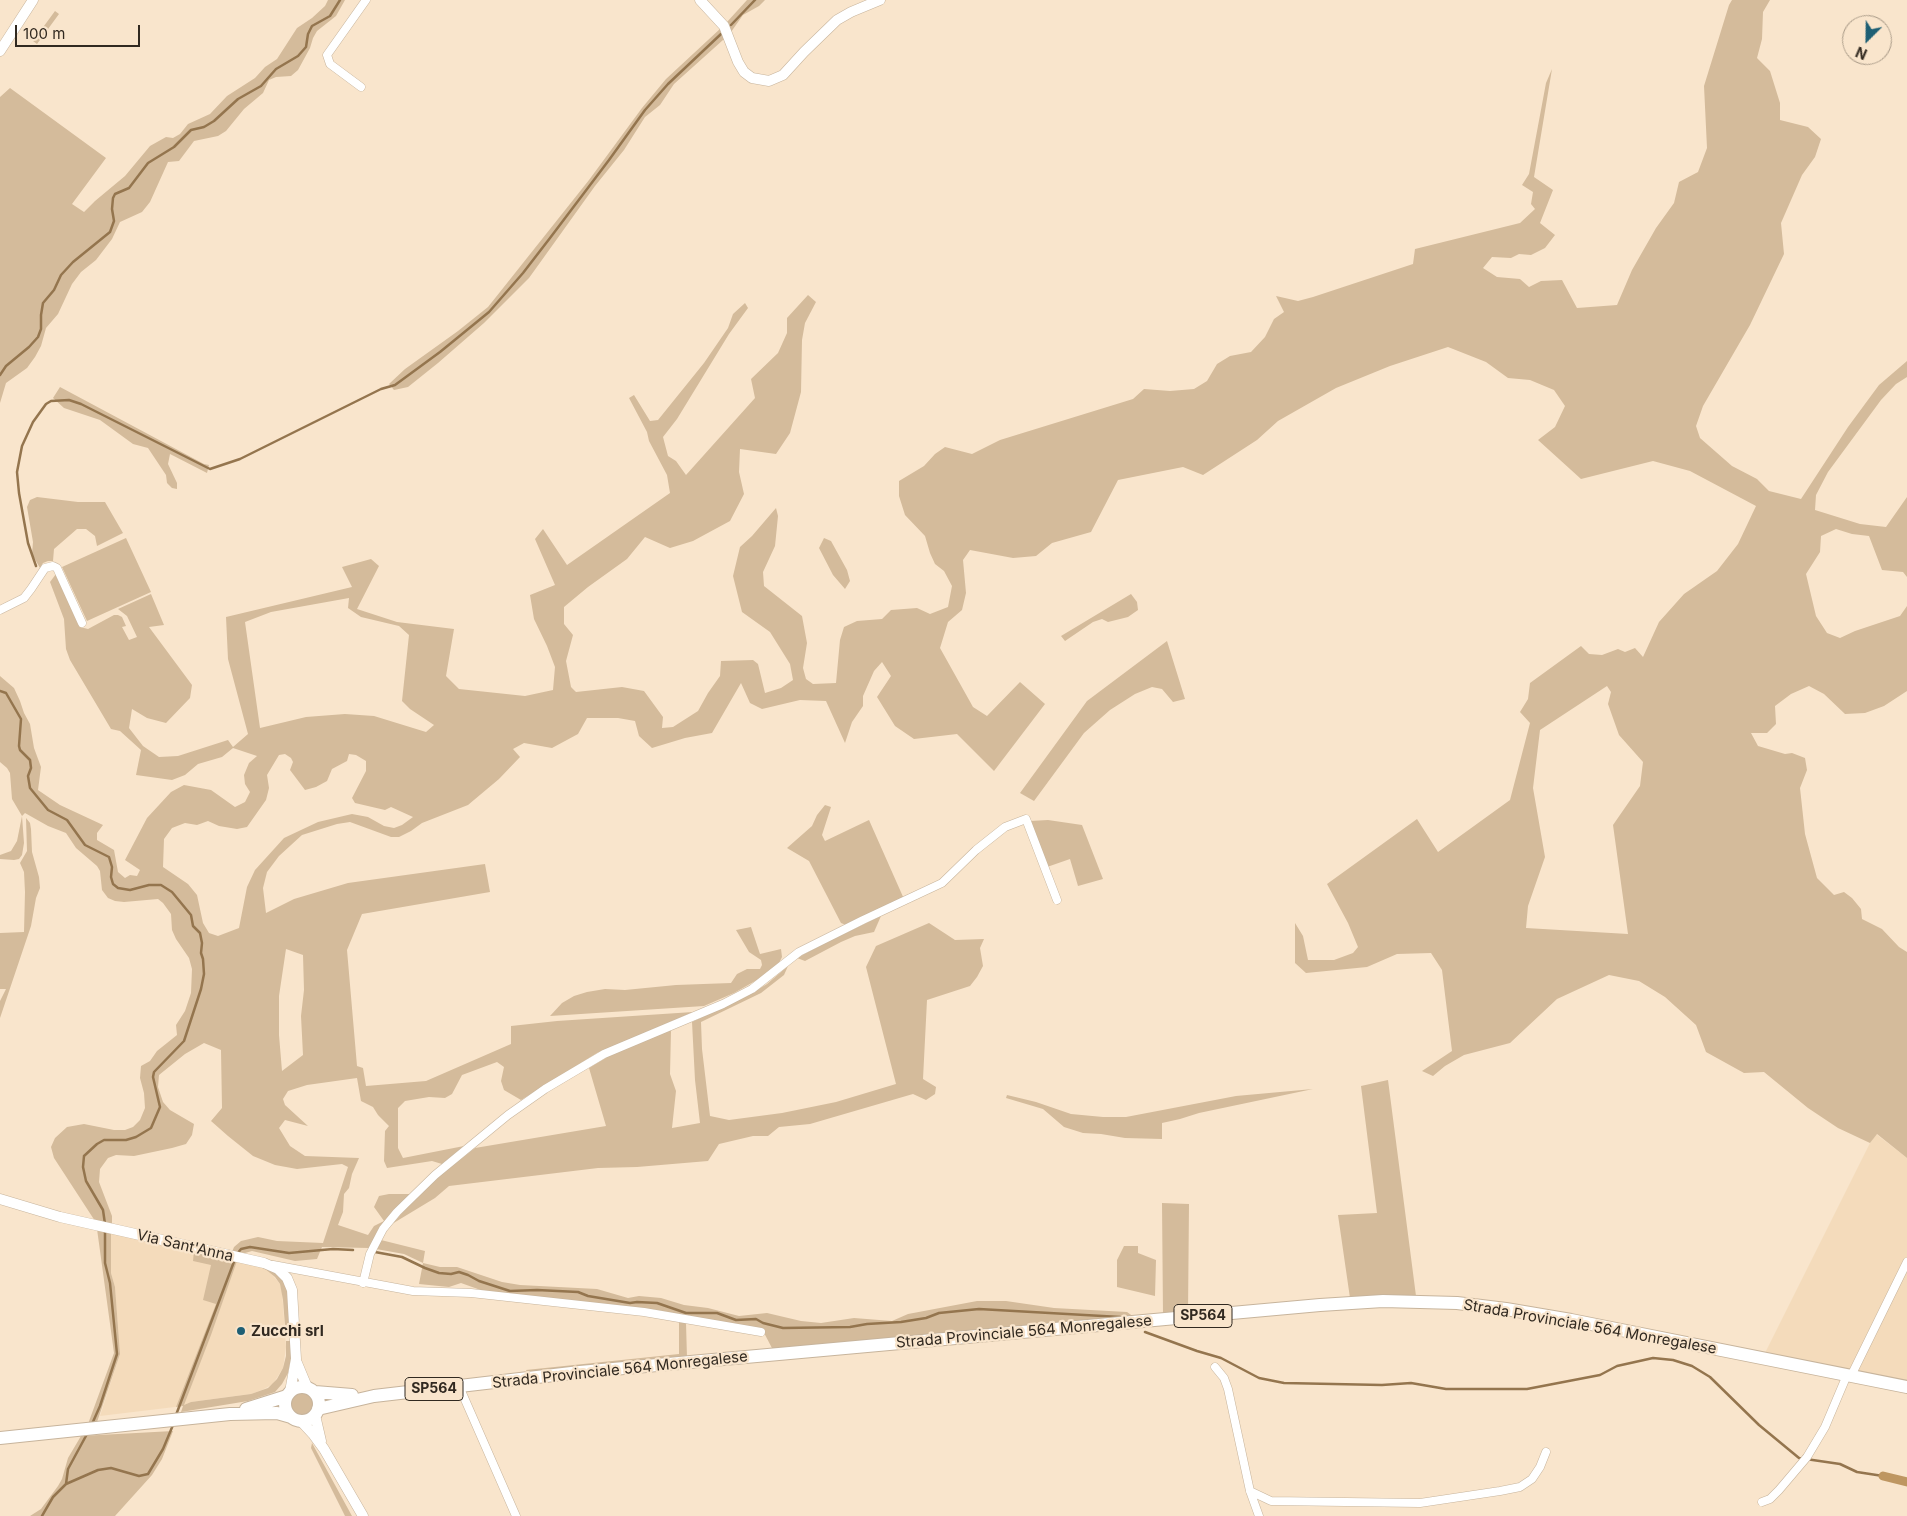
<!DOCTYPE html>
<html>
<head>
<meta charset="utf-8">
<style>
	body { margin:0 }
	#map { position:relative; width:1907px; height:1516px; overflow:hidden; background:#f9e5cc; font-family:Inter,sans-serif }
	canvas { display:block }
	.north { position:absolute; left:1842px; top:15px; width:50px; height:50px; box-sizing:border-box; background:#f9e5cc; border:1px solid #a99a87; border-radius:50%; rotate:203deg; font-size:14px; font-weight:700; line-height:20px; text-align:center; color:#312920 }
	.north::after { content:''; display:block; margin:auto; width:18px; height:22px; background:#1e5f74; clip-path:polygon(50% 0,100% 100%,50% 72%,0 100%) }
	.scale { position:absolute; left:15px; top:25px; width:125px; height:22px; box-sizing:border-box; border:2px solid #312920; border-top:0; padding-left:6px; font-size:15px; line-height:18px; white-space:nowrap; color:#312920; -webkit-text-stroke:4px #f9e5cc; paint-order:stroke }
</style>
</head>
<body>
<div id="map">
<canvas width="1907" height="1516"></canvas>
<div class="north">N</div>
<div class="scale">100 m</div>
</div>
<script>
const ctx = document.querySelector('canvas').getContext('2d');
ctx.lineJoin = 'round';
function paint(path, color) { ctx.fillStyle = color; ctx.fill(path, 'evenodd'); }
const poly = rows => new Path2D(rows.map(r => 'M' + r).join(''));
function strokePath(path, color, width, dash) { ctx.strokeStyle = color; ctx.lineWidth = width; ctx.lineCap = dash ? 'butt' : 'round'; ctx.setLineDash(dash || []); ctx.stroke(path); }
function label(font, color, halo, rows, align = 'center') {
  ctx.font = font + ' Inter,sans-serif'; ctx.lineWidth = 4.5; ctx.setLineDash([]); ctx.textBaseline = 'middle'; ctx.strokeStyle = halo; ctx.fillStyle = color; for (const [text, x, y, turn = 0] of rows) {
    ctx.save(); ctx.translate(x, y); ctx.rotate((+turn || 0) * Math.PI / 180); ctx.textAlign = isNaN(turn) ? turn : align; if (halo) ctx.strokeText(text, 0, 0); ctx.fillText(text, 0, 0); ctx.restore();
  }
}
paint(poly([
	[1876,1134,1907,1158,1907,1384,1764,1355,1870,1143],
	[111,1232,264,1268,269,1271,280,1284,282,1291,286,1347,283,1368,273,1384,262,1390,251,1394,191,1402,183,1406,100,1416,120,1354,115,1287,111,1273]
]), '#f4dbbb');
paint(poly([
	[328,0,345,0,336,16,317,31,313,38,310,48,298,70,291,76,276,77,269,80,263,93,244,109,226,131,218,136,194,141,179,161,168,162,150,202,142,212,120,222,112,239,96,260,81,272,72,284,58,314,46,328,41,346,35,357,27,368,6,383,0,403,0,97,10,88,106,158,72,204,84,212,95,201,125,176,150,146,166,137,173,138,180,134,188,124,210,114,227,96,255,78,265,67,277,59,297,28,312,18,325,6],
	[747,0,765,0,759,6,743,15,731,32,727,22],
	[1732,0,1770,0,1763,12,1762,39,1757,58,1770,71,1780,103,1780,120,1808,127,1821,139,1815,157,1802,175,1781,223,1784,254,1750,325,1703,406,1696,426,1700,438,1732,466,1757,479,1769,491,1801,499,1848,427,1879,385,1907,361,1907,377,1896,384,1881,400,1828,472,1816,495,1815,510,1860,524,1886,527,1907,497,1907,577,1903,572,1882,570,1869,536,1852,534,1836,529,1821,536,1820,552,1806,574,1816,616,1827,633,1840,638,1855,631,1900,616,1907,606,1907,691,1884,706,1865,713,1845,714,1824,694,1809,686,1791,694,1775,706,1776,724,1767,733,1751,733,1758,746,1785,754,1792,753,1805,758,1807,770,1800,788,1805,834,1817,878,1834,895,1844,892,1852,898,1861,909,1862,919,1882,929,1899,947,1907,952,1907,1158,1877,1134,1870,1143,1838,1128,1808,1108,1764,1072,1744,1073,1706,1052,1696,1025,1665,997,1639,981,1609,975,1557,999,1510,1043,1464,1055,1445,1066,1433,1076,1422,1071,1452,1051,1442,970,1431,953,1397,954,1367,967,1306,973,1295,963,1295,923,1303,936,1308,960,1334,960,1353,953,1358,947,1348,923,1327,884,1417,819,1438,852,1510,800,1530,723,1520,712,1528,699,1530,683,1581,646,1589,654,1602,655,1618,649,1625,652,1635,648,1643,657,1659,622,1684,594,1717,571,1738,544,1756,506,1690,471,1653,461,1581,479,1538,440,1555,427,1565,406,1554,390,1530,380,1508,378,1486,362,1448,347,1390,366,1336,388,1278,421,1257,440,1203,475,1183,467,1118,480,1091,532,1052,543,1036,556,1013,558,970,550,963,560,966,593,962,610,948,622,940,648,973,707,987,716,1020,682,1045,704,994,771,957,734,914,739,895,726,877,697,891,676,882,662,874,671,863,696,863,706,852,722,845,743,826,701,800,700,762,709,750,703,741,683,712,733,685,738,652,748,639,736,635,721,618,718,587,718,578,734,552,748,524,743,513,749,520,757,499,779,468,805,422,823,411,831,399,837,391,837,350,822,337,824,302,835,279,856,267,872,263,888,266,913,294,899,348,883,485,864,490,892,362,914,347,950,357,1066,363,1068,366,1086,426,1081,511,1044,511,1026,557,1021,693,1012,597,1053,521,1100,504,1090,501,1081,504,1067,497,1062,462,1075,452,1094,445,1098,429,1097,405,1101,398,1108,398,1148,403,1158,464,1146,442,1164,432,1161,387,1168,384,1161,385,1131,389,1126,378,1115,373,1107,361,1101,357,1078,307,1085,288,1091,283,1099,285,1105,308,1126,285,1120,279,1128,290,1146,305,1156,359,1158,352,1174,349,1188,344,1194,343,1212,338,1225,368,1235,374,1226,384,1221,374,1207,379,1196,389,1194,410,1194,369,1248,322,1247,317,1259,295,1261,252,1251,245,1253,232,1252,234,1247,241,1241,258,1237,277,1241,323,1243,348,1167,342,1164,297,1169,275,1165,253,1156,228,1136,211,1121,222,1108,221,1050,204,1043,185,1054,159,1075,158,1087,163,1102,170,1110,194,1124,192,1135,186,1144,172,1148,134,1156,116,1155,108,1158,100,1169,99,1182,112,1216,112,1224,95,1221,54,1158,51,1147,55,1138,67,1127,84,1124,114,1130,125,1130,133,1127,140,1120,145,1108,144,1093,140,1078,141,1066,150,1061,157,1051,177,1035,176,1025,185,1011,191,993,192,969,189,958,176,939,172,930,171,914,163,903,158,899,124,902,115,901,108,898,102,890,100,871,97,866,76,848,66,833,48,826,25,813,22,816,24,843,22,855,19,859,14,860,0,859,0,855,11,851,17,841,22,816,12,799,10,773,7,768,0,762,0,676,14,688,20,701,24,713,30,724,34,748,41,767,38,790,60,805,103,825,97,833,97,840,114,850,118,872,125,878,130,875,137,876,140,870,125,860,147,818,171,792,184,785,211,790,235,807,245,802,250,792,245,784,244,775,249,763,257,756,233,748,222,757,198,764,185,775,172,780,136,775,141,750,120,731,111,729,70,660,66,649,64,619,50,582,56,574,80,627,88,629,114,615,118,615,122,617,126,626,122,627,129,640,137,637,127,616,118,609,151,594,164,625,149,627,192,685,190,698,166,723,147,718,132,709,129,728,143,746,159,757,178,756,228,740,233,747,248,734,228,659,226,617,352,587,342,567,371,559,379,566,357,609,397,622,454,629,446,676,459,689,525,696,553,690,555,667,547,646,534,619,530,595,555,585,535,539,543,529,567,565,670,493,667,475,649,441,647,432,629,398,634,395,650,421,658,420,704,363,728,328,733,314,745,303,748,308,729,334,677,419,663,437,668,456,676,461,686,475,755,398,751,379,778,353,787,333,787,318,808,295,816,302,805,323,802,340,801,392,790,433,776,454,740,449,739,472,744,494,730,521,693,541,670,548,645,537,627,559,588,587,564,607,564,624,573,635,566,661,571,687,576,692,622,687,644,691,663,717,662,728,673,727,698,711,708,693,720,676,721,661,753,660,758,664,765,693,781,688,793,680,790,664,770,632,742,612,733,576,740,547,752,536,776,508,778,516,775,546,763,572,764,586,802,616,807,643,803,668,806,679,813,684,836,683,840,640,844,627,857,621,882,619,891,610,917,608,930,614,948,607,952,586,944,571,935,564,930,553,925,536,905,515,899,496,899,481,924,466,935,454,945,447,972,454,1000,440,1133,399,1144,389,1170,391,1194,389,1207,381,1217,364,1230,356,1251,352,1265,337,1274,319,1284,312,1276,296,1298,301,1313,297,1413,264,1415,249,1520,223,1535,209,1531,204,1533,192,1522,185,1529,174,1546,83,1552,69,1534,177,1553,190,1540,223,1555,235,1545,248,1531,255,1519,254,1511,258,1492,257,1483,268,1497,277,1520,279,1529,287,1541,281,1562,280,1577,308,1617,305,1632,270,1656,228,1674,203,1679,182,1698,172,1707,148,1704,86,1729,5],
	[349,598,348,608,361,617,399,626,409,635,402,701,410,709,434,725,426,732,374,716,345,714,306,717,260,728,245,622,271,612],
	[1607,686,1611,692,1608,704,1619,735,1643,762,1640,786,1613,825,1628,934,1526,928,1528,906,1545,857,1533,788,1540,730],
	[285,754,291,758,293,762,290,770,305,790,316,787,327,781,332,769,347,761,349,754,356,755,366,761,366,771,352,798,355,803,385,810,391,807,413,817,402,825,394,828,384,826,368,817,352,814,318,822,284,838,255,870,247,887,239,928,218,936,209,933,203,923,197,895,188,884,163,867,164,839,172,828,185,823,197,825,208,821,219,826,237,829,247,827,266,800,269,788,267,775,279,755],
	[286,949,303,955,304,990,301,1016,303,1055,282,1071,279,1035,279,996],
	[55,11,59,14,37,44,33,41],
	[721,28,726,40,723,40,674,84,660,105,645,117,624,150,595,186,529,278,484,323,438,363,408,387,394,390,389,384,405,369,458,331,488,307,589,180,642,108,666,79],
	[60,387,204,464,209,465,207,473,170,454,168,464,177,483,177,489,172,488,167,483,166,475,148,448,133,444,100,420,64,408,53,398],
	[37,497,78,502,105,502,123,533,97,546,95,536,86,529,77,529,54,549,53,561,48,561,43,563,40,568,32,554,33,542,27,507,30,500],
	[126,538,151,592,87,621,62,567],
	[824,538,831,541,847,570,850,581,845,589,833,575,819,548],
	[1131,594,1137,602,1138,610,1128,617,1108,622,1102,619,1093,622,1065,641,1061,636],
	[1167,641,1185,699,1173,702,1162,689,1152,687,1135,694,1110,710,1084,733,1034,801,1020,793,1087,701],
	[825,805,831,807,822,835,825,841,869,820,904,899,846,925,841,923,809,861,787,848,812,826,817,815],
	[26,818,30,823,31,829,32,852,39,877,40,888,36,898,31,926,0,1018,0,1001,6,989,0,989,0,933,24,932,25,892,24,872,20,863,27,851],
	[1048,820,1082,825,1103,879,1078,886,1070,859,1047,867,1030,821],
	[881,916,874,932,855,936,841,942,805,961,797,958,827,942],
	[929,923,955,940,984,939,980,948,983,966,977,977,970,986,927,1000,923,1079,936,1087,935,1094,926,1100,913,1094,810,1124,779,1127,768,1136,753,1136,719,1144,708,1161,637,1167,598,1168,449,1186,435,1198,392,1224,428,1185,475,1148,606,1126,589,1068,609,1056,671,1030,670,1074,676,1091,672,1128,700,1123,695,1080,692,1022,745,997,767,984,788,966,784,975,761,993,701,1022,702,1049,710,1116,729,1120,782,1113,836,1102,896,1084,866,967,876,946],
	[751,927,760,954,781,949,782,957,779,963,764,976,734,993,704,1006,550,1016,562,1003,574,996,587,992,605,989,625,990,676,985,731,983,737,974,747,969,760,969,762,965,761,960,749,952,736,930],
	[1388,1080,1416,1296,1350,1298,1338,1215,1377,1213,1361,1086],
	[1313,1089,1199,1113,1180,1119,1162,1123,1162,1139,1125,1138,1101,1134,1083,1133,1064,1127,1043,1109,1006,1098,1007,1095,1036,1102,1071,1114,1103,1117,1126,1117,1236,1096],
	[1162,1203,1189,1204,1188,1313,1163,1315],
	[97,1229,111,1232,111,1273,115,1287,120,1354,97,1422,88,1424,114,1353],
	[381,1240,425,1251,423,1263,440,1267,457,1267,502,1282,520,1285,597,1289,628,1298,639,1296,661,1298,684,1305,708,1308,739,1316,767,1313,801,1321,821,1323,854,1318,892,1321,908,1314,977,1301,1006,1301,1054,1308,1127,1312,1134,1317,773,1350,762,1329,657,1310,489,1293,461,1283,449,1287,419,1284,423,1263,404,1254,376,1249],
	[1124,1246,1138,1246,1138,1253,1156,1260,1155,1296,1117,1287,1117,1260],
	[194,1251,237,1261,211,1335,184,1405,191,1402,251,1394,268,1388,277,1379,283,1368,286,1356,286,1341,292,1341,292,1353,288,1373,282,1384,275,1392,248,1401,181,1412,183,1406,176,1407,216,1304,203,1300,211,1265,193,1261],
	[264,1268,275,1272,283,1281,287,1290,291,1326,285,1326,283,1300,280,1284,275,1277],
	[679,1322,686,1323,687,1358,528,1374,526,1370,679,1354],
	'291 1404a11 11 0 1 1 22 0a11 11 0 1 1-22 0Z',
	[173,1431,162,1459,152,1475,115,1516,30,1516,41,1509,58,1486,62,1479,68,1458,81,1436],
	[312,1443,352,1516,345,1516,311,1448]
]), '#d4bb9b');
strokePath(poly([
	[731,25,755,0],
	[0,375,6,366,29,347,38,337,41,329,41,315,43,303,54,290,61,275,73,262,110,232,114,221,112,209,113,198,115,194,129,188,148,163,174,147,191,130,204,127,214,121,238,99,261,86,276,69,298,56,306,47,308,34,312,26,330,16,340,0],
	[36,566,28,543,19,493,17,472,22,446,33,422,46,404,51,401,69,400,81,404,210,469,240,459,381,389,395,385,440,352,489,312,523,273,550,238,609,160,645,110,668,84,721,34],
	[0,691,6,693,21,719,19,746,20,750,30,760,31,768,28,776,30,788,48,810,67,820,85,845,109,857,112,867,111,877,113,884,118,888,130,890,149,885,161,885,172,892,191,915,193,926,200,933,202,943,201,953,203,959,204,974,201,989,184,1041,154,1072,153,1077,160,1107,151,1128,136,1137,126,1140,104,1140,97,1144,84,1156,83,1167,86,1181,103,1210,105,1224],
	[375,1252,402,1257,425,1268,439,1273,451,1274,459,1272,468,1275,479,1281,510,1291,537,1290,578,1292,588,1296,630,1303,637,1302,657,1303,686,1313,717,1313,736,1320,756,1319,763,1323,783,1328,850,1327,867,1324,901,1322,926,1318,939,1313,979,1309,1120,1317],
	[237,1254,241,1249,250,1247,289,1253,333,1249,353,1250],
	[1145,1332,1197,1351,1221,1358,1259,1378,1284,1383,1382,1385,1411,1383,1446,1389,1527,1389,1600,1375,1617,1366,1653,1358,1673,1360,1692,1366,1710,1377,1759,1425,1799,1458,1840,1464,1857,1472,1883,1476],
	[176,1415,235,1259],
	[92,1424,100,1406,117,1354,110,1283,105,1263,105,1230],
	[66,1484,98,1470,111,1468,139,1476,148,1474,163,1449,173,1425],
	[42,1516,53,1497,66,1484,68,1469,87,1434]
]), '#94754e', 2.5);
strokePath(poly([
	[1883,1476,1907,1482]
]), '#be9661', 9);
const minor = poly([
	[361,87,330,64,327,55,366,0],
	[0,610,24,598,31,589,45,568,53,566,57,568,82,623],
	[273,1265,413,1291,471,1293,644,1312,761,1332],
	[363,1283,370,1254,383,1229,397,1212,435,1175,508,1115,545,1089,604,1054,723,1004,752,989,799,952,863,920,942,883,976,850,1005,827,1026,819,1057,900],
	[1215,1367,1224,1378,1228,1389,1250,1491,1259,1516],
	[1851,1376,1907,1262],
	[459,1386,516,1516],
	[1250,1491,1271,1501,1420,1503,1500,1491,1520,1487,1532,1479,1540,1467,1546,1452],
	[1762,1502,1770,1499,1779,1490,1807,1457,1825,1427,1847,1375]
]);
const tertiary = poly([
	[700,0,724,26,738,62,744,72,752,78,769,81,783,75,804,52,837,20,851,12,880,0],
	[0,51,33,0],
	[0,1199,60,1217,264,1263,278,1269,287,1278,292,1290,296,1359,290,1392],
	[297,1363,307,1387],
	[315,1415,321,1441],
	[300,1420,313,1434,324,1449,363,1516]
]);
const primary = poly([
	'285 1404a17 17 0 1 1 34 0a17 17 0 1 1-34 0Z',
	[315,1392,352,1395],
	[246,1409,287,1396],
	[318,1409,374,1396,580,1372,1320,1305,1383,1301,1457,1303,1506,1309,1571,1320,1907,1387],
	[0,1438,230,1414,277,1413,291,1417]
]);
strokePath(minor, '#c7b49c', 9);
strokePath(tertiary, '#c7b49c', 11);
strokePath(primary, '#c7b49c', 14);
strokePath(minor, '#fff', 8);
strokePath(tertiary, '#fff', 10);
strokePath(primary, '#fff', 12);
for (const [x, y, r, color] of [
	[241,1331,5,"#1e5f74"]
]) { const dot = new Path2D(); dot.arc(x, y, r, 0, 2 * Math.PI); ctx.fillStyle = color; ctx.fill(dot); strokePath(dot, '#f9e5cc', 2); }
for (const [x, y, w] of [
	[1203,1316,58],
	[434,1389,58]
]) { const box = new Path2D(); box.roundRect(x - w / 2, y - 11.5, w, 23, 4); ctx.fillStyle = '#f9e5cc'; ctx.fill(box); strokePath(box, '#312920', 1); }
label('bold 14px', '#312920', null, [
	["SP564",1203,1316],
	["SP564",434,1389]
]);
label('15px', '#312920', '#f9e5cc', [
	["Via Sant'Anna",185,1246,13],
	["Strada Provinciale 564 Monregalese",1590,1327,10],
	["Strada Provinciale 564 Monregalese",1024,1332,-5],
	["Strada Provinciale 564 Monregalese",620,1370,-6]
]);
label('bold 15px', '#312920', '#f9e5cc', [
	["Zucchi srl",251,1331]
], 'left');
</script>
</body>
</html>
